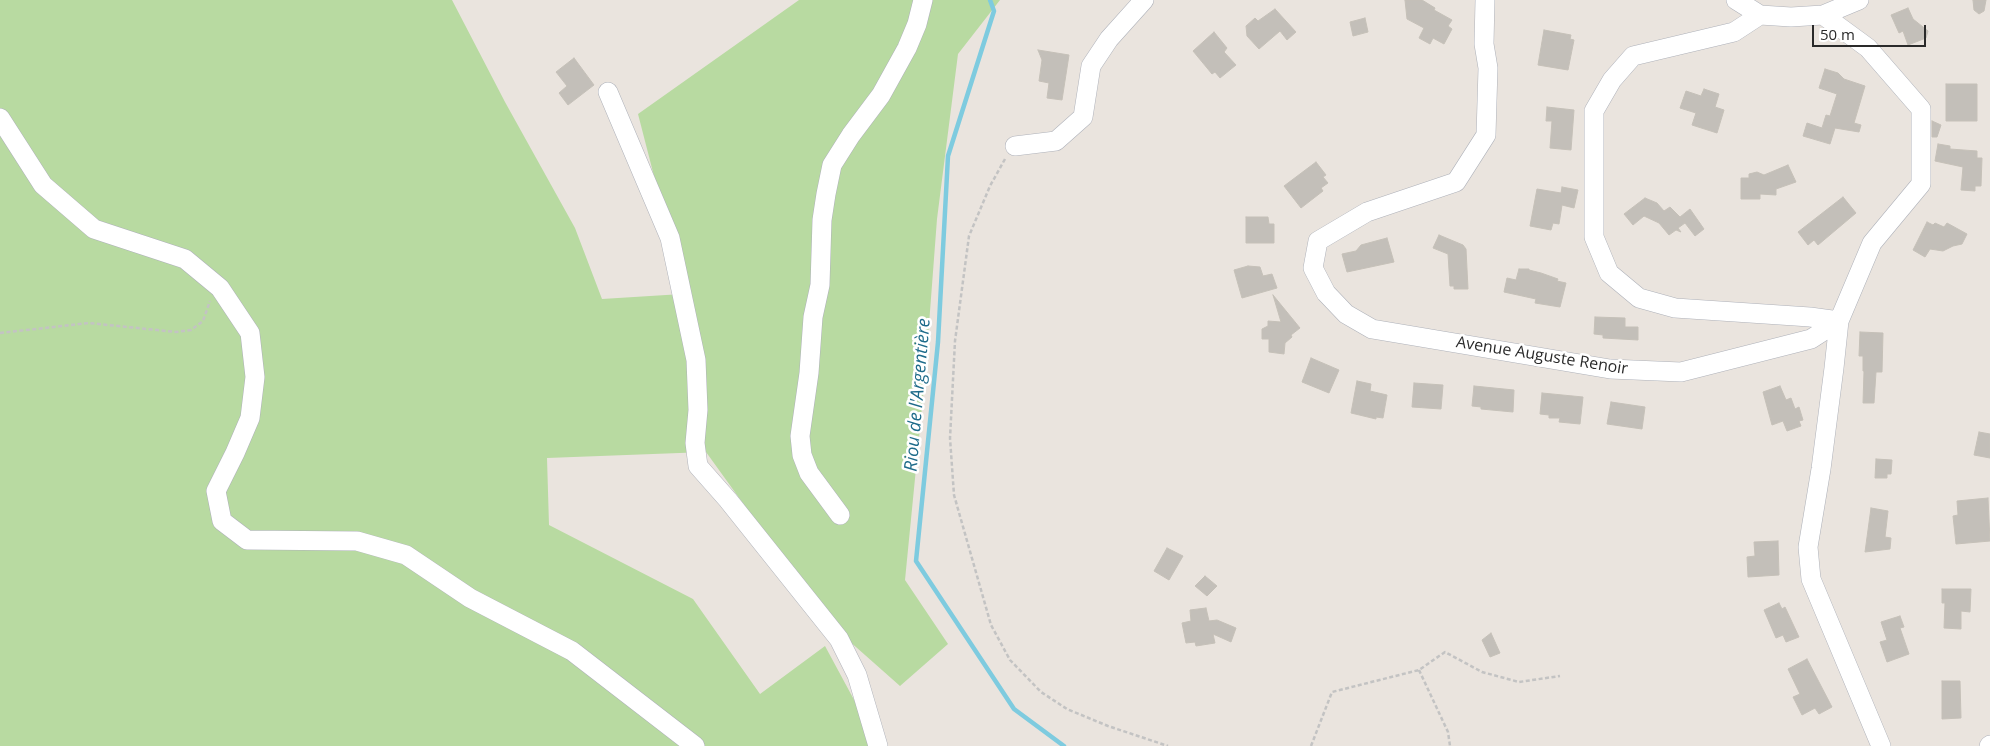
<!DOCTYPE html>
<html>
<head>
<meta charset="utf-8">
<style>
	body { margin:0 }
	#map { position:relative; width:1990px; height:746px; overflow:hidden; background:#eae4de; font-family:"Open Sans",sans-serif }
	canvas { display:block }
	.scale { position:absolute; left:1812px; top:25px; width:114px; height:22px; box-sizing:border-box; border:2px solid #2a2a2a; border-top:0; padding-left:6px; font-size:15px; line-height:18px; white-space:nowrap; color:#2a2a2a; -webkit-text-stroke:4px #fff; paint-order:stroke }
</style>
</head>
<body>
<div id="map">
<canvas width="1990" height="746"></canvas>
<div class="scale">50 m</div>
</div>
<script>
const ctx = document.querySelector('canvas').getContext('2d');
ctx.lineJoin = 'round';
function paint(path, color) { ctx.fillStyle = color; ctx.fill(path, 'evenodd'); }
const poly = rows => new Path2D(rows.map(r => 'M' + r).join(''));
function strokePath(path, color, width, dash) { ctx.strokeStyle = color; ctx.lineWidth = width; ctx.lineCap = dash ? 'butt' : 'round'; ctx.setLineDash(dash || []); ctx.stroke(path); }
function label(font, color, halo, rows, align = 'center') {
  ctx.font = font + ' "Open Sans",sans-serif'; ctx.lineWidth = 5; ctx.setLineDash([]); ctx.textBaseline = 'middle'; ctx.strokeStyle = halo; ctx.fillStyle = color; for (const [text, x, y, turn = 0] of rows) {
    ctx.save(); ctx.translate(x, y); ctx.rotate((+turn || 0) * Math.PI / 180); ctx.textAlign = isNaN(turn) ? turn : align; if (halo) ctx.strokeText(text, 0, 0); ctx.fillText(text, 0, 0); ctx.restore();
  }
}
paint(poly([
	[0,0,452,0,505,102,575,228,602,299,682,294,670,238,638,114,799,0,1000,0,958,54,937,219,925,377,905,580,948,644,900,686,839,632,794,574,706,452,547,458,549,525,693,599,760,694,825,646,866,722,874,746,0,746]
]), '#b8daa1');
strokePath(poly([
	[990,0,994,11,948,156,938,342,916,561,1014,709,1064,746]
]), '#7ecbdf', 4.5);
const building = poly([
	[1405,0,1422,0,1435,8,1434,10,1452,20,1448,26,1452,29,1444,44,1433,38,1430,44,1419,38,1424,28,1407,19,1405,0],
	[1973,0,1986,0,1984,11,1979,14,1974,10,1973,0],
	[1908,8,1913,19,1928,31,1926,38,1908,45,1903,31,1899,33,1891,15,1908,8],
	[1275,9,1296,32,1287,40,1280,31,1259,49,1247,36,1246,26,1255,18,1258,21,1275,9],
	[1365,18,1368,32,1353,36,1350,22,1365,18],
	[1544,30,1571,35,1570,39,1574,40,1568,70,1538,65,1544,30],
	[1214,32,1227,48,1224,52,1236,65,1220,78,1215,72,1212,74,1193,51,1214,32],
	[1038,50,1069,55,1062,100,1047,98,1049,83,1039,81,1042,60,1038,50],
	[574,58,594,85,568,105,559,93,567,86,556,72,574,58],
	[1825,69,1838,73,1844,79,1865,86,1854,123,1861,125,1859,132,1835,128,1830,144,1803,136,1807,123,1822,128,1826,115,1830,116,1837,94,1819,88,1825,69],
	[1946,84,1977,84,1977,121,1946,121,1946,84],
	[1704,89,1719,94,1715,107,1724,110,1717,133,1692,125,1696,113,1680,108,1686,91,1701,96,1704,89],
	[1547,107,1574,110,1571,150,1550,148,1552,121,1546,121,1547,107],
	[1932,121,1941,125,1937,137,1932,137,1932,121],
	[1938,144,1950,146,1950,149,1977,151,1977,158,1982,158,1981,186,1975,186,1975,191,1961,190,1963,167,1935,161,1938,144],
	[1316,162,1326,175,1323,177,1328,183,1321,188,1323,191,1301,208,1284,186,1316,162],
	[1788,165,1796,182,1776,189,1776,195,1760,194,1760,199,1741,199,1741,178,1749,178,1749,174,1757,172,1764,175,1788,165],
	[1562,187,1578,190,1574,208,1562,205,1559,224,1553,223,1551,230,1530,226,1537,189,1561,193,1562,187],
	[1843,197,1856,213,1818,245,1814,240,1808,245,1798,232,1843,197],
	[1645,198,1657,203,1664,211,1670,207,1680,217,1690,209,1704,229,1695,236,1682,219,1685,223,1678,228,1681,232,1676,230,1669,235,1659,223,1644,216,1633,225,1624,214,1645,198],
	[1246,217,1268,217,1269,224,1274,224,1274,243,1246,243,1246,217],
	[1927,222,1933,225,1935,223,1944,227,1947,223,1967,234,1962,244,1953,246,1943,251,1930,249,1925,257,1913,250,1927,222],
	[1439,235,1463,245,1466,249,1468,289,1454,289,1454,286,1450,286,1448,254,1433,248,1439,235],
	[1387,238,1394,262,1347,272,1342,254,1356,251,1361,245,1387,238],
	[1248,266,1260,267,1263,276,1272,274,1277,288,1242,298,1234,270,1248,266],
	[1519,269,1529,269,1529,270,1541,273,1558,279,1557,281,1566,283,1560,307,1535,303,1536,299,1504,292,1507,278,1516,280,1519,269],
	[1273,295,1300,328,1291,335,1292,337,1285,343,1284,354,1269,352,1269,339,1262,339,1262,329,1268,326,1268,321,1281,322,1273,295],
	[1595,317,1625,318,1625,327,1638,327,1638,340,1603,338,1603,335,1594,334,1595,317],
	[1860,332,1883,333,1882,372,1876,372,1874,403,1863,403,1864,371,1863,371,1863,356,1859,356,1860,332],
	[1311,358,1339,370,1329,393,1302,382,1311,358],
	[1357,381,1371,384,1370,391,1387,395,1383,418,1376,417,1376,419,1351,413,1357,381],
	[1414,383,1443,385,1441,409,1412,407,1414,383],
	[1474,386,1514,390,1513,412,1481,409,1481,407,1472,406,1474,386],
	[1780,386,1786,400,1791,398,1795,409,1799,407,1803,420,1799,421,1801,426,1787,431,1783,421,1772,425,1763,392,1780,386],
	[1542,393,1583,397,1580,424,1559,422,1560,418,1549,418,1549,415,1540,414,1542,393],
	[1611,402,1645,407,1642,429,1607,424,1611,402],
	[1979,432,1990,434,1990,458,1974,455,1979,432],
	[1876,459,1892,460,1891,474,1887,474,1887,478,1875,478,1876,459],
	[1988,498,1990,541,1956,544,1953,516,1958,515,1957,501,1988,498],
	[1871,508,1888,511,1885,537,1891,538,1890,549,1865,552,1871,508],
	[1778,541,1779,575,1748,577,1747,557,1755,556,1754,542,1778,541],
	[1167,548,1183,556,1169,580,1154,571,1167,548],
	[1205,576,1217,586,1207,596,1195,586,1205,576],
	[1942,589,1971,589,1970,612,1961,611,1961,629,1944,628,1945,603,1942,603,1942,589],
	[1779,603,1782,609,1785,607,1799,637,1786,642,1783,635,1776,638,1764,610,1779,603],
	[1206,608,1209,621,1217,620,1236,628,1231,642,1213,634,1215,643,1196,646,1195,642,1186,643,1182,623,1191,621,1190,610,1206,608],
	[1900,616,1904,627,1900,628,1909,654,1887,662,1880,642,1887,640,1881,622,1900,616],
	[1491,633,1500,653,1490,657,1482,640,1491,633],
	[1807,659,1832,707,1819,714,1815,708,1802,715,1793,697,1800,694,1788,669,1807,659],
	[1942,681,1960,681,1961,718,1942,719,1942,681]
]);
paint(building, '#c3bfb9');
strokePath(building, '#c5c0b8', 1);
const minor = poly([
	[1485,0,1484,44,1488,68,1486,135,1456,182,1367,212,1318,241,1313,268,1326,293,1346,314,1372,329,1610,369,1681,372,1811,339,1839,321,1834,368,1821,469,1808,547,1811,579,1881,746],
	[1736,0,1760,15,1791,17,1823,15,1868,48,1921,109,1921,184,1872,243,1839,321,1810,317,1675,308,1639,298,1609,273,1594,237,1594,111,1612,80,1633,56,1734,32,1760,15],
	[1823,15,1859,0],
	[608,92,670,238,696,360,698,410,695,443,698,466,728,500,839,639,857,675,878,746],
	[0,118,43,185,94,229,185,259,220,288,250,333,255,377,250,418,235,453,216,491,222,521,247,540,357,541,406,555,470,598,572,651,695,746],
	[1015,146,1056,141,1083,117,1091,66,1109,39,1144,0],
	[840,515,809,473,802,455,800,436,809,373,813,317,820,285,822,220,826,194,832,165,851,135,881,95,907,48,917,24,923,0],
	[1989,746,1990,745]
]);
strokePath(minor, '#aeb1b9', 20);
strokePath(poly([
	[1005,159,990,186,969,236,955,341,950,438,954,495,991,625,1010,660,1041,692,1067,709,1108,726,1168,746],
	[0,333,89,323,176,332,191,330,203,321,210,301],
	[1419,670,1448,732,1450,746],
	[1311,746,1332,692,1419,670,1445,652,1482,672,1519,682,1560,676]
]), '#c3c3c3', 2.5, [4, 2.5]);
strokePath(minor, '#fff', 19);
label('16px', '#2a2a2a', '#fff', [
	["Avenue Auguste Renoir",1542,356,9]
]);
label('italic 18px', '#1e6b8a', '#fff', [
	["Riou de l'Argentière",918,395,-85]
]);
</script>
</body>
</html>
